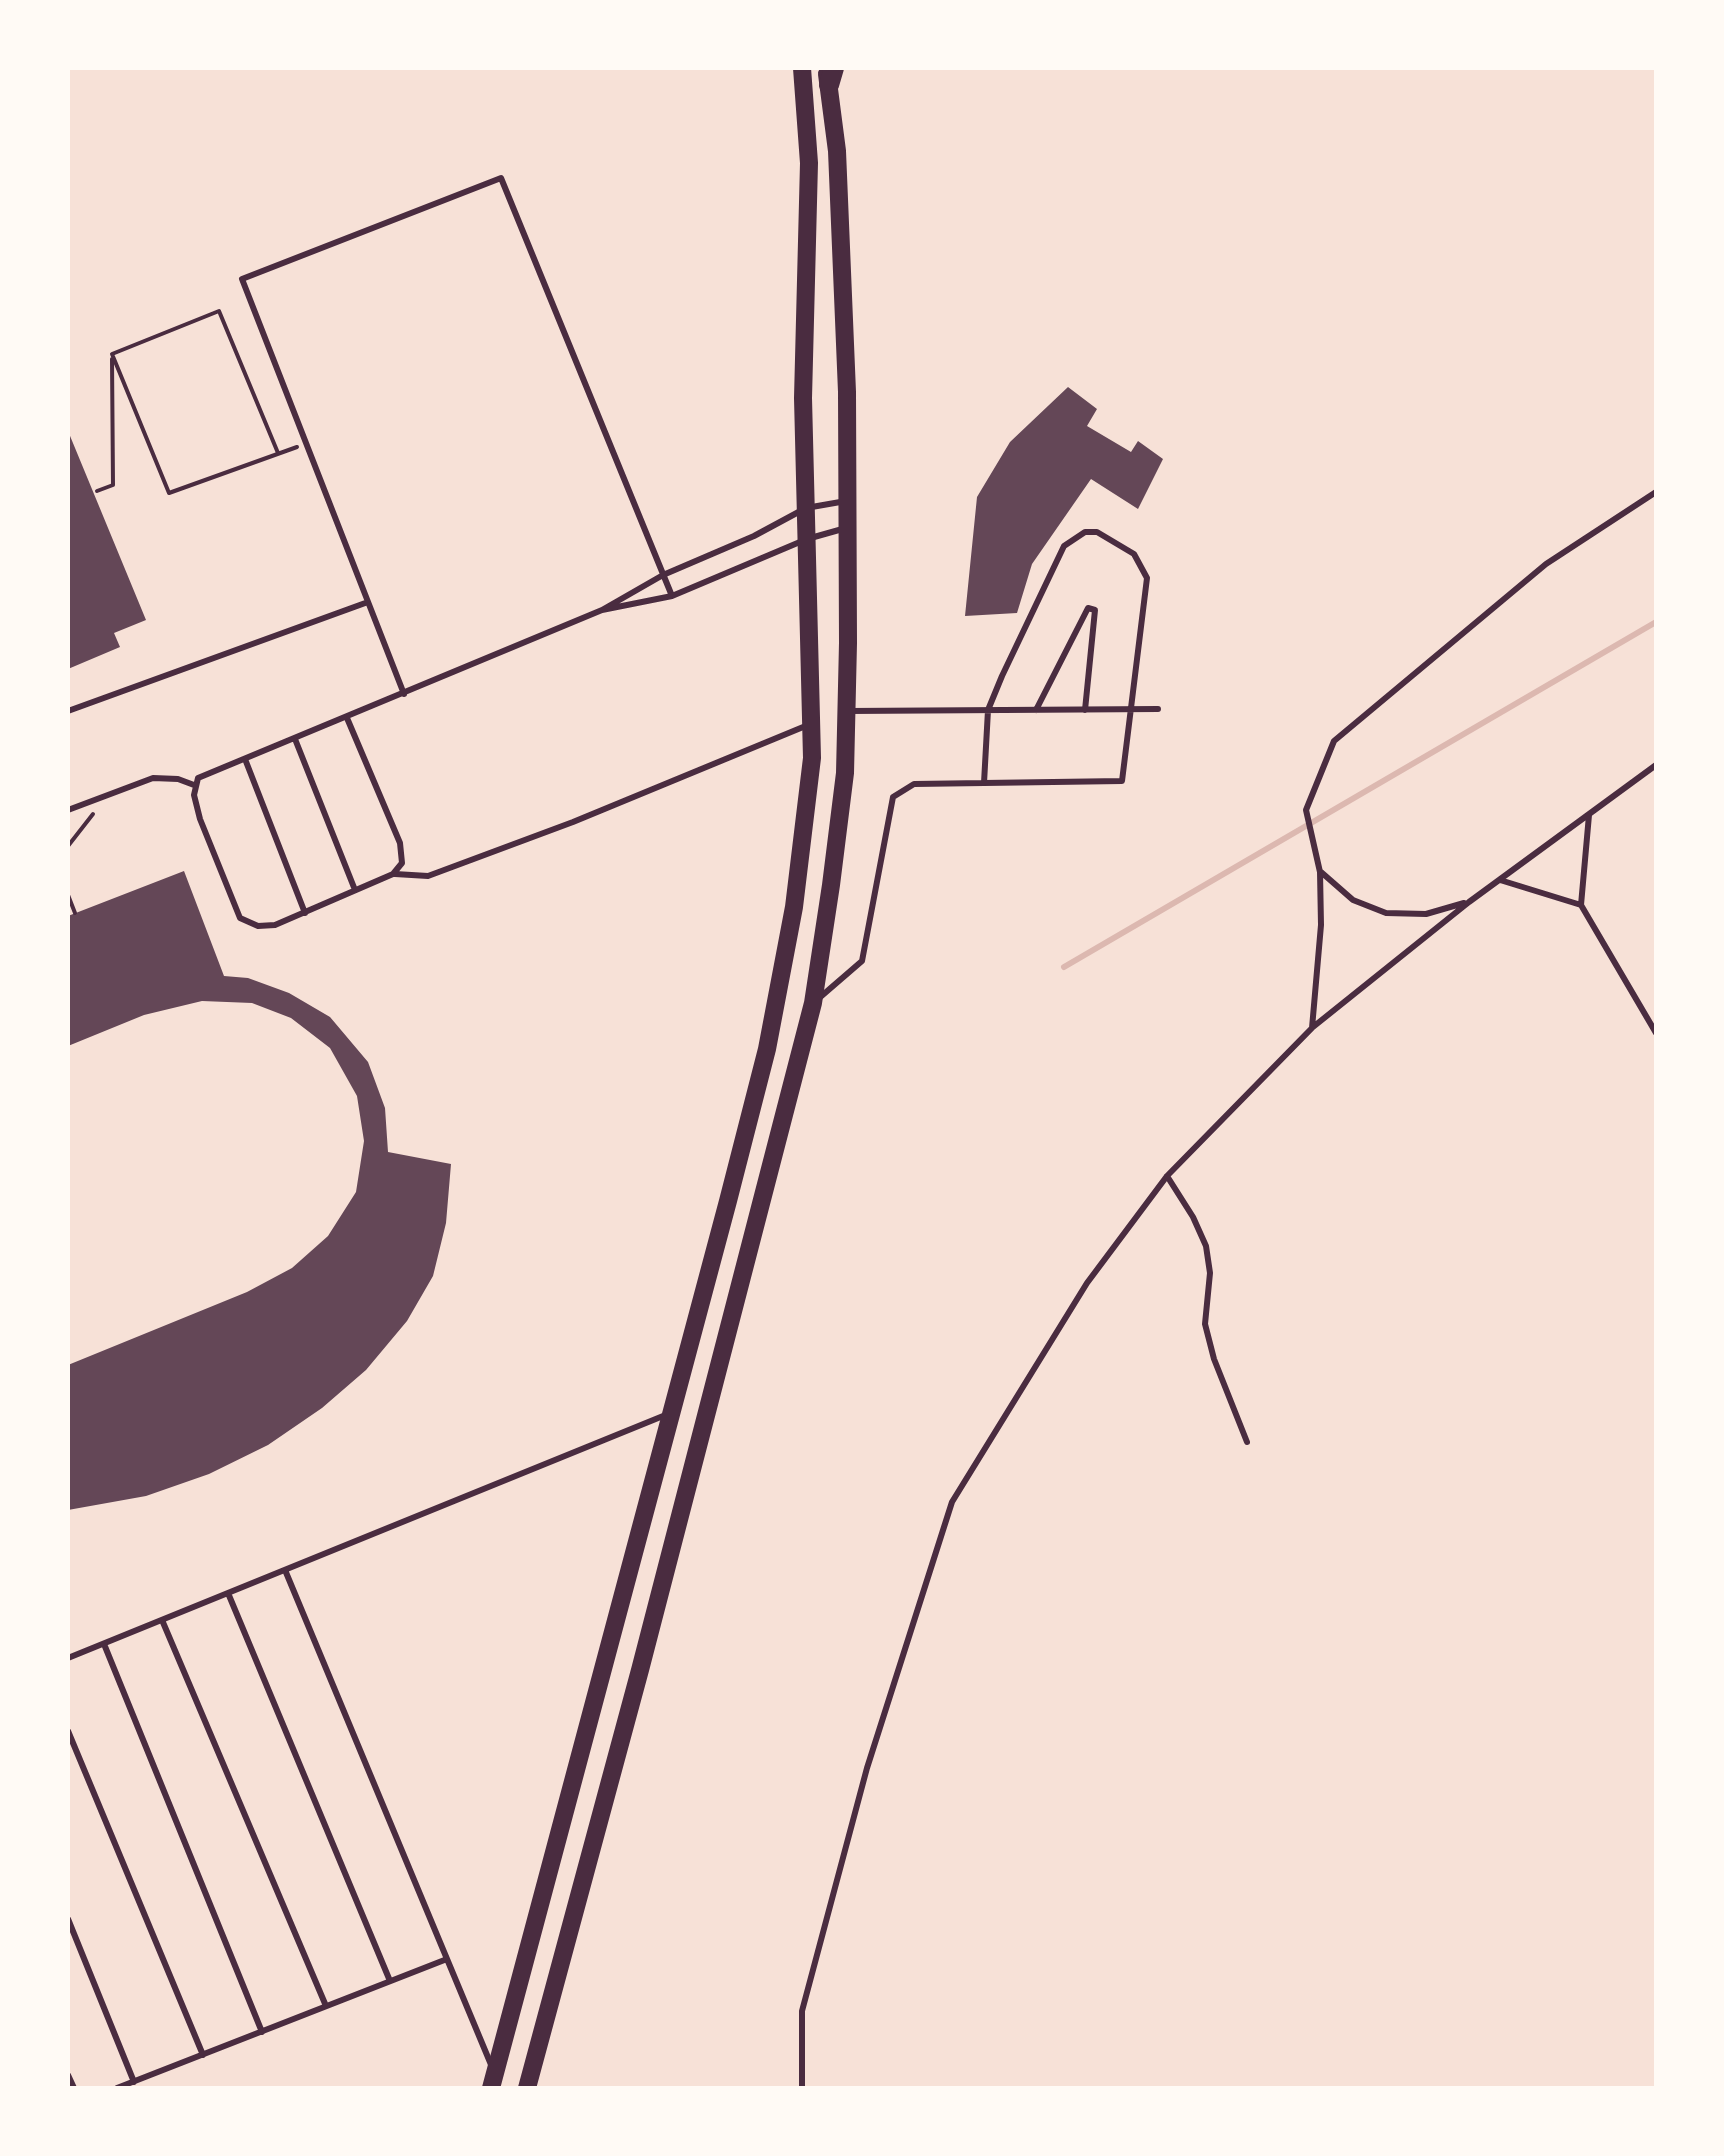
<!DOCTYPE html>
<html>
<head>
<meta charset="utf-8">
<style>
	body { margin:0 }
	#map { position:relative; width:1724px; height:2156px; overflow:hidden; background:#f7e1d7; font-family:Merriweather,serif }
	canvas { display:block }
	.frame { position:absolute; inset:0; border:70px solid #fffaf5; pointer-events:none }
</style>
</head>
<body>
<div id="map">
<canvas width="1724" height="2156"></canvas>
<div class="frame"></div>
</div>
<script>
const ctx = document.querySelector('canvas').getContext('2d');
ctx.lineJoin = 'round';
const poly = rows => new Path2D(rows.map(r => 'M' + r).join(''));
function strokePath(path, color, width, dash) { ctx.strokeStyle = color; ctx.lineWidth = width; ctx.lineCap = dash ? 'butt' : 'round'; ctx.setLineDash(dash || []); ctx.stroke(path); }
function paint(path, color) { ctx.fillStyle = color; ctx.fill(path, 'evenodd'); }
strokePath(poly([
	[1064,967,1656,622]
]), '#dcb8b0', 6);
paint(poly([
	[1068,387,1097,409,1087,426,1131,452,1138,441,1163,459,1138,509,1091,479,1032,564,1017,613,965,616,977,497,1010,442],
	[68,431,146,620,114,633,120,647,68,669],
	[184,871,224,976,248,978,289,993,330,1017,368,1062,385,1108,388,1152,451,1164,446,1223,433,1276,407,1321,366,1370,322,1408,268,1445,209,1474,146,1496,68,1510,68,1365,247,1292,292,1268,328,1236,356,1192,364,1141,357,1096,330,1048,291,1018,252,1003,202,1001,144,1015,68,1046,68,916]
]), '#644757');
strokePath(poly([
	[112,354,169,493,297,447],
	[112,354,219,311,278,453],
	[97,491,113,485,112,359],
	[68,846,93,814],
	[68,895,75,913]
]), '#4a2c40', 4);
strokePath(poly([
	[846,528,807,539,672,596,602,610,663,575,754,536,806,508,846,501],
	[404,694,242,279,501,178,672,596],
	[1036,710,1088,608,1095,610,1085,710],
	[68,711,368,602],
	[849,711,1158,709],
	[347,718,400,843,402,863,393,874,275,925,258,926,240,918,200,819,194,795,198,778,602,610],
	[295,739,355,890],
	[245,759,305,913],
	[68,810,153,778,178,779,194,785],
	[1589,815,1581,905,1656,1033],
	[1321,872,1353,900,1386,913,1426,914,1464,903],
	[395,874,428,876,573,822,808,725],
	[1500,880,1581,905],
	[818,999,862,961,893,797,914,784,984,783,1122,781,1147,578,1134,554,1097,532,1085,532,1064,546,1002,676,988,710,984,783],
	[1313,1027,1469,902,1656,765],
	[1167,1176,1193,1217,1206,1246,1210,1273,1205,1324,1214,1359,1247,1442],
	[285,1570,492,2067],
	[228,1593,390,1981],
	[162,1620,326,2006],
	[104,1644,262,2032],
	[68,1658,668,1414],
	[68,1731,203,2055],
	[68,1919,134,2082],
	[68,2075,74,2088],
	[117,2088,447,1959],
	[802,2088,802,2011,867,1768,952,1502,1087,1283,1167,1176,1312,1028,1321,925,1320,872,1306,810,1334,741,1546,564,1656,492]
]), '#4a2c40', 6);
strokePath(poly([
	[491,2088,728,1201,767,1049,794,907,812,758,803,398,809,163,802,68],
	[527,2088,640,1670,813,1003,831,885,845,773,848,643,847,392,837,151,827,74]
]), '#4a2c40', 18);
strokePath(poly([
	[829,85,834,68]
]), '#4a2c40', 20);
</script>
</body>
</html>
